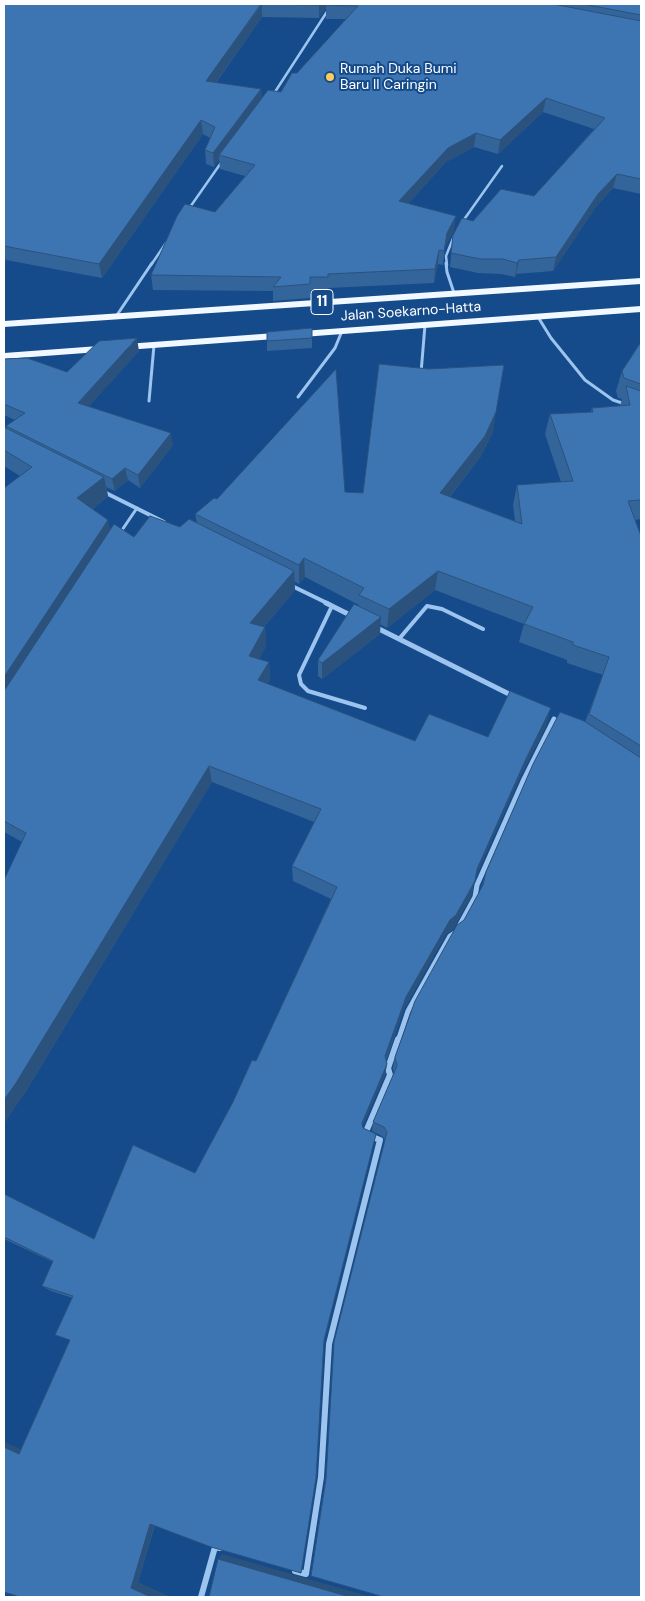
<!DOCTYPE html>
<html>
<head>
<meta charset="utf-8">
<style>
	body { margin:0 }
	#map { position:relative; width:645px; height:1601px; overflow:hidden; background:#154b8a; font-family:"DM Sans",sans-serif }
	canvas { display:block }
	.frame { position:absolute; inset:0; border:5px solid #fff; pointer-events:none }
</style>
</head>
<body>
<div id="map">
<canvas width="645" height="1601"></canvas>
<div class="frame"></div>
</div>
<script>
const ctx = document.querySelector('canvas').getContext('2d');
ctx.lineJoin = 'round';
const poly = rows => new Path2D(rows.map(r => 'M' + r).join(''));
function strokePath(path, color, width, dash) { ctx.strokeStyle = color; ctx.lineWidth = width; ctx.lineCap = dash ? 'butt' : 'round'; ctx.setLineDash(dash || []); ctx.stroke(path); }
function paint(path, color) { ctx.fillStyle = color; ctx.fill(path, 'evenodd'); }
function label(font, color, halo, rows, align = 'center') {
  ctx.font = font + ' "DM Sans",sans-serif'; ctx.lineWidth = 4; ctx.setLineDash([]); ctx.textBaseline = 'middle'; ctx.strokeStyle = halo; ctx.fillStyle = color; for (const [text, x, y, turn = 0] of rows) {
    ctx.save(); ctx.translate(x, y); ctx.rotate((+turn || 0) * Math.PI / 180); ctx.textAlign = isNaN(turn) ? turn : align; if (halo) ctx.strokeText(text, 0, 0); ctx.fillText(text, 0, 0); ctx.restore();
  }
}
strokePath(poly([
	[273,95,332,4],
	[188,210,223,160],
	[463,221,502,166],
	[151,265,166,243],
	[447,265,446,256,454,236]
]), '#9cc4ef', 2.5);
strokePath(poly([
	[446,263,447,272,454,293],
	[117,315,152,263],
	[538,317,551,338,585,380,613,400,625,404],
	[421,373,425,325],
	[298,397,335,348,342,331],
	[149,401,154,345],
	[120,533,137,508]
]), '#9cc4ef', 3);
strokePath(poly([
	[332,606,299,675,301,684,308,691,365,708],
	[399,639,427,606,442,609,483,629]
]), '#9cc4ef', 4);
strokePath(poly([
	[102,491,164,522],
	[290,585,329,604]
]), '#9cc4ef', 4);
strokePath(poly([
	[326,603,354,617],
	[375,627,513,696],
	[398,1041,408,1011,450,936,456,932,475,897,477,885,524,779,554,719]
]), '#9cc4ef', 5);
strokePath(poly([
	[295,1571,306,1574,321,1477,329,1344,380,1140,365,1134,390,1075,388,1068,398,1039],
	[201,1597,215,1547,220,1548]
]), '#9cc4ef', 6);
paint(poly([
	[641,278,641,284,4,327,4,321,641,278],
	[641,306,641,312,4,359,4,353,641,306]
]), '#f2f8ff');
paint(poly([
	[4,4,641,4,641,194,613,188,595,208,553,271,516,274,515,277,501,274,478,273,450,267,453,235,473,221,534,196,594,129,543,112,498,154,474,147,446,162,408,204,454,230,445,247,443,265,438,264,434,283,328,288,328,291,310,291,310,298,273,301,273,291,153,290,151,275,215,212,245,176,220,169,219,159,214,167,206,164,205,150,210,138,203,134,102,278,6,260,4,268],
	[326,8,326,19,346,19,297,73,281,92,262,99,261,89,216,83,262,17,319,18],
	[312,328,312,348,267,351,267,332],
	[641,342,641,519,635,520,641,536,641,1597,311,1576,326,1477,385,1140,382,1136,372,1131,373,1122,394,1073,393,1068,395,1057,464,920,481,889,486,872,585,722,603,675,567,663,567,660,519,642,524,624,435,590,387,628,380,624,380,634,322,679,318,676,318,660,359,607,359,605,305,577,299,584,294,581,295,590,264,627,265,627,266,646,259,659,269,662,270,680,267,684,415,741,488,737,546,726,520,777,475,878,471,896,453,929,446,934,404,1009,386,1060,387,1064,385,1075,362,1127,363,1128,376,1134,374,1143,155,1525,138,1582,20,1597,21,1449,70,1340,73,1298,51,1291,42,1286,53,1262,4,1239,4,1194,94,1239,195,1173,256,1061,331,899,293,881,292,866,314,822,212,782,25,1093,22,842,4,832,4,488,20,476,4,466,4,427,7,429,6,426,15,420,4,415,4,359,67,372,139,351,89,406,173,445,140,488,128,480,115,491,106,487,108,496,93,509,111,529,134,537,197,523,195,514,217,499,345,492,363,493,493,432,481,456,450,497,515,521,513,505,517,485,561,482,545,434,550,414,591,412,592,408,620,406,622,399,618,398,616,391,622,371]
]), '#34659a');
paint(poly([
	[262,4,262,17,207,95,206,81],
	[320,4,330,4,326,5,326,8,319,18,319,5],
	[261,89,262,103,219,155,219,159,214,167,213,153],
	[546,98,543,112,498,154,500,140],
	[201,120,203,134,102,278,99,264],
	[476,133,474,147,446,162,398,215,399,201,448,148],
	[617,174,613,188,595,208,553,271,556,257,598,194],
	[456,216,454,230,445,247,443,265,447,233],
	[439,250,438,264,434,283,435,269],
	[4,254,6,260,4,268],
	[519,260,516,274,515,277,517,263],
	[137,338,139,351,81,415,78,403],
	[496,412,493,432,481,456,437,513,440,493],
	[171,433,173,445,140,488,138,475],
	[125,468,128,480,115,491,112,479],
	[104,477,108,496,83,518,77,498],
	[108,520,113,539,4,707,4,677],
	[304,558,305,577,299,584,299,565],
	[294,571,295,590,252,641,250,623],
	[438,571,435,590,387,628,389,609],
	[381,617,380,634,322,679,322,663],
	[265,627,266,646,251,674,249,656],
	[269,662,270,680,259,698,258,680],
	[551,708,546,726,520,777,473,883,477,869,525,761],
	[209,766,212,782,25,1093,4,1124,4,1100],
	[475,881,471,896,453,929,446,934,404,1009,383,1066,385,1056,406,997,450,920],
	[387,1064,385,1075,360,1132,362,1123],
	[376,1134,374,1143,324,1343,324,1340],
	[4,1442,29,1453,19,1454,4,1447],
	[156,1520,138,1582,171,1597,151,1597,131,1588,150,1524],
	[222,1554,371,1597,350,1597,218,1559]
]), '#2b527d');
const building = poly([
	[4,4,261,4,206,81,261,89,213,153,205,150,215,127,201,120,99,264,4,246,4,4],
	[273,4,320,4,319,5,273,4],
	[327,4,553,4,641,21,641,179,617,174,598,194,556,257,519,260,517,263,503,259,480,259,451,253,453,235,462,218,473,221,501,189,534,196,605,118,546,98,500,140,476,133,448,148,399,201,456,216,447,233,444,251,439,250,435,269,328,274,328,277,310,277,310,284,273,287,281,277,151,275,177,216,185,204,215,212,255,165,219,155,268,90,281,92,292,73,297,73,358,6,326,5,327,4],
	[583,4,641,4,641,15,583,4],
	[312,328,312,338,267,341,267,332,312,328],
	[137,338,78,403,171,433,138,475,125,468,112,479,6,426,25,413,4,404,4,359,27,358,67,372,99,341,137,338],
	[641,342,641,384,624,378,622,371,641,342],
	[379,364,429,369,504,365,496,412,485,436,440,493,522,524,517,485,573,481,550,414,593,412,592,408,630,405,626,386,641,391,641,500,628,501,641,536,641,746,589,714,609,657,573,645,573,642,524,624,533,607,438,571,389,609,359,595,364,588,304,558,299,565,195,514,214,498,217,499,336,369,345,492,363,493,379,364],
	[4,427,104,477,77,498,108,520,4,677,4,488,32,467,4,450,4,427],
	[150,516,180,527,189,519,294,571,250,623,265,627,249,656,269,662,258,680,415,741,429,714,488,737,510,691,551,708,525,761,477,869,475,881,456,915,450,920,406,997,385,1056,387,1064,362,1123,363,1128,376,1134,324,1340,316,1478,301,1573,211,1547,150,1524,131,1588,151,1597,20,1597,4,1592,4,1447,19,1454,70,1340,55,1335,73,1296,42,1286,53,1261,4,1237,4,1194,94,1239,133,1145,195,1173,233,1102,252,1060,256,1061,337,887,292,866,321,809,209,766,16,1083,4,1100,4,880,26,833,4,821,4,691,114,524,134,537,150,516],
	[354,604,381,617,322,663,318,660,354,604],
	[560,712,584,721,641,758,641,1597,384,1597,311,1576,326,1479,334,1342,387,1132,384,1127,373,1122,397,1066,395,1057,415,1001,457,925,464,920,483,885,486,872,533,764,560,712],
	[218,1559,350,1597,209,1597,218,1559]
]);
paint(building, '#3d75b3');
strokePath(building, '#2b527d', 1);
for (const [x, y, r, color] of [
	[330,77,5,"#ffcb5b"]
]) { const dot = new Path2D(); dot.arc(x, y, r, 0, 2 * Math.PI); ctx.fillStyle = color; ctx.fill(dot); strokePath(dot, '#154b8a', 2); }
label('14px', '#fff', '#154b8a', [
	["Rumah Duka Bumi",340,69],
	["Baru II Caringin",340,85]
], 'left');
label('14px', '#fff', '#154b8a', [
	["Jalan Soekarno-Hatta",411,312,-4]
]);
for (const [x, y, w] of [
	[322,302,22]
]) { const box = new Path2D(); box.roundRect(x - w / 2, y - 12.5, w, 25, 4); ctx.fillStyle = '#154b8a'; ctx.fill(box); strokePath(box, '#fff', 1); }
label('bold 15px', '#fff', null, [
	["11",322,302]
]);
</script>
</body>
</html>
